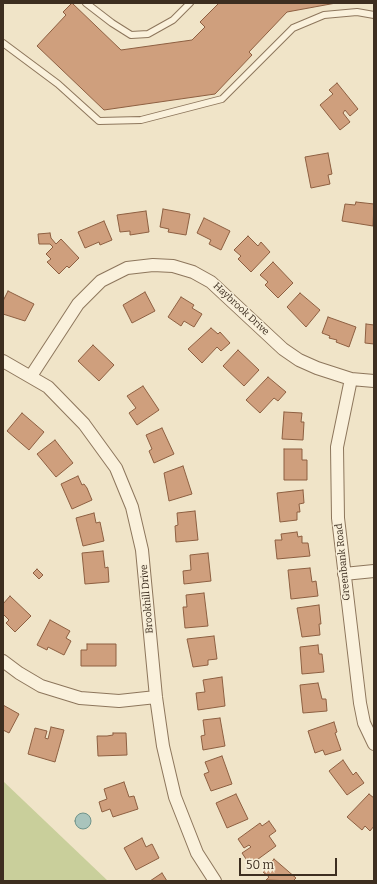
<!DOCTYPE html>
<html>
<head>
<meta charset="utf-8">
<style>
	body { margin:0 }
	#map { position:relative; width:377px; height:884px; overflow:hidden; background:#f0e4c8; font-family:Bitter,serif }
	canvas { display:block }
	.frame { position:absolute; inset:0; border:4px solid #3d2e20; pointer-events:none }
	.scale { position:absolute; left:239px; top:858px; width:98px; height:18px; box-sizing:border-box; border:2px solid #3d2e20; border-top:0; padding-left:5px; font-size:12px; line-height:14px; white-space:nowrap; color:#3d2e20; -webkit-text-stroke:3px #f7eed8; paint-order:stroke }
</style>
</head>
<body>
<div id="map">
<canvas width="377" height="884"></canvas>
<div class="frame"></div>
<div class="scale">50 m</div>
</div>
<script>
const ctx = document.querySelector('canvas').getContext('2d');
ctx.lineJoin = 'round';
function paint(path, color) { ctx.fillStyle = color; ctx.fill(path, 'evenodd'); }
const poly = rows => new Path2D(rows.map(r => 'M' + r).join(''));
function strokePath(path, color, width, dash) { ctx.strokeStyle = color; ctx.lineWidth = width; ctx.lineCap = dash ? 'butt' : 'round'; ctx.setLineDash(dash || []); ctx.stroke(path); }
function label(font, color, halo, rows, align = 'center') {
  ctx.font = font + ' Bitter,serif'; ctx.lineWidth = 3; ctx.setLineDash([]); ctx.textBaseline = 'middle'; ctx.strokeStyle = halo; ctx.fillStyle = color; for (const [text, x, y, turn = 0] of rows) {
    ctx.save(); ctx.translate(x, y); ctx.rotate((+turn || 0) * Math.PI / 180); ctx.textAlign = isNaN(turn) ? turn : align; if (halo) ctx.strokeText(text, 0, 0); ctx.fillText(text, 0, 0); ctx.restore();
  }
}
paint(poly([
	[3,781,108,881,3,881]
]), '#c9cf9b');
const water = poly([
	'75 821a8 8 0 1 1 16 0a8 8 0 1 1-16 0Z'
]);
paint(water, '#a9c4bc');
strokePath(water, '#6f938a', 1);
const building = poly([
	[72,3,121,50,192,40,205,27,200,22,219,3,336,3,287,12,249,52,252,55,215,94,104,110,37,46,66,15,63,12,72,3],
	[337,83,358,109,350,116,345,110,343,113,350,122,340,130,320,105,333,94,329,90,337,83],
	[328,153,332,174,328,175,330,184,311,188,305,157,328,153],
	[356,202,374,204,373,226,342,221,345,204,355,205,356,202],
	[163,209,190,214,186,235,168,232,169,229,160,227,163,209],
	[146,211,149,232,130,235,130,231,120,232,117,215,146,211],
	[204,218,230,231,221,250,209,244,211,240,197,233,204,218],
	[104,221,112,240,100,245,99,242,85,248,78,232,104,221],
	[50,233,51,238,56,244,61,239,79,258,69,268,67,266,59,274,47,262,51,259,46,254,53,247,50,244,39,244,38,234,50,233],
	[248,236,258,246,261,242,270,252,251,272,238,259,241,256,234,250,248,236],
	[273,262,293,283,278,298,265,285,268,282,260,275,273,262],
	[8,291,34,304,25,321,3,314,3,301,8,291],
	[145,292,155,311,132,323,123,305,145,292],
	[300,293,320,310,306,327,287,307,300,293],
	[181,297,194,305,192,308,202,314,194,327,184,321,181,326,168,317,181,297],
	[328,317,356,327,349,347,336,342,337,340,329,338,330,336,322,333,328,317],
	[366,324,374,325,374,344,365,343,366,324],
	[211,328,218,334,220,332,230,343,221,351,217,347,202,363,188,349,211,328],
	[93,345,114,365,99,381,78,361,93,345],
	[238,350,259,370,244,386,223,366,238,350],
	[268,377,286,392,278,401,274,398,260,413,246,400,268,377],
	[143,386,159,410,137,425,129,413,136,408,127,396,143,386],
	[284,412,302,413,301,422,304,422,303,440,282,439,284,412],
	[22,413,44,432,29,450,7,431,22,413],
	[162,428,174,454,154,463,149,451,152,449,146,435,162,428],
	[55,440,73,463,56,477,37,454,55,440],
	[284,449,302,449,302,460,307,460,307,480,284,480,284,449],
	[183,466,192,494,169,501,164,473,183,466],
	[78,476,82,485,84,484,87,488,92,500,72,509,61,484,78,476],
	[303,490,304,503,299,504,300,512,297,512,297,520,280,522,277,493,303,490],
	[195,511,198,540,176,542,175,526,178,525,177,513,195,511],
	[94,513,96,523,100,522,104,541,83,546,76,518,94,513],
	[297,532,298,537,302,536,302,543,308,543,310,556,277,559,275,540,282,540,281,534,297,532],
	[103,551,105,568,108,567,109,582,85,584,82,553,103,551],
	[208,553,211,581,184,584,183,571,191,570,190,555,208,553],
	[310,568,312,582,316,581,318,596,291,599,288,570,310,568],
	[37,569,43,575,39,579,33,573,37,569],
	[204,593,208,626,185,628,183,607,187,607,186,595,204,593],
	[10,596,31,616,15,632,6,623,9,620,3,614,3,604,10,596],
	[319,605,321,624,319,624,320,635,302,637,297,608,319,605],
	[50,620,70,631,66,638,71,641,64,655,48,647,47,650,37,645,50,620],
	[214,636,217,659,208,660,208,665,193,667,187,639,214,636],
	[87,644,116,644,116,666,81,666,81,650,87,650,87,644],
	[318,645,319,654,322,654,324,672,302,674,300,647,318,645],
	[222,677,225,706,198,710,196,693,205,692,203,680,222,677],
	[318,683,322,699,326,699,327,711,303,713,300,685,318,683],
	[3,705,19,714,9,733,3,730,3,705],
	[220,718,225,746,203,750,201,736,205,735,203,720,220,718],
	[334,722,337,732,335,733,341,750,325,755,323,750,315,753,308,731,334,722],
	[51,727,64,730,55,762,28,754,35,728,47,731,45,738,48,739,51,727],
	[113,733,126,733,127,755,98,756,97,736,107,736,113,735,113,733],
	[222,756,232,784,211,791,204,774,209,772,205,762,222,756],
	[343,760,353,775,356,772,364,783,347,795,329,771,343,760],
	[124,782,129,797,134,796,138,809,113,817,110,809,102,812,99,802,107,799,104,789,124,782],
	[236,794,248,819,227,828,216,803,236,794],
	[369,794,374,798,374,826,370,831,365,826,362,830,347,817,369,794],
	[269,821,276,831,269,836,276,846,250,865,242,853,251,847,249,845,244,848,238,839,260,823,262,826,269,821],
	[142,838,146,847,152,844,159,858,136,870,124,848,142,838],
	[274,859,296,878,293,881,266,880,269,877,263,872,274,859],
	[162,873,167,881,150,881,162,873]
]);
paint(building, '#cf9f7d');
strokePath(building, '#8d5f41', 1);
const service = poly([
	[86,3,112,23,131,35,148,34,173,20,190,3],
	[3,43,58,84,99,121,141,120,222,99,293,28,324,15,357,12,374,15]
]);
const minor = poly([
	[3,361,48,387,84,424,116,468,132,507,142,550,156,697,163,746,175,797,197,853,215,881],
	[31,376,78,304,101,281,127,268,153,265,173,266,193,272,211,282,283,349,299,360,317,368,351,379,374,381],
	[351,379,337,447,338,518,360,703,364,723,374,744],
	[344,574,374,571],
	[3,661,19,673,41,686,80,698,119,701,156,697]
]);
strokePath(service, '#8d765c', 8);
strokePath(minor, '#8d765c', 14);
strokePath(service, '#faf1dc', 6);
strokePath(minor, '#faf1dc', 12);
label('10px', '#3d2e20', '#f7eed8', [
	["Haybrook Drive",241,309,43],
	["Greenbank Road",343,562,-96],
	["Brookhill Drive",147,599,-95]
]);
</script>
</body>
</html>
